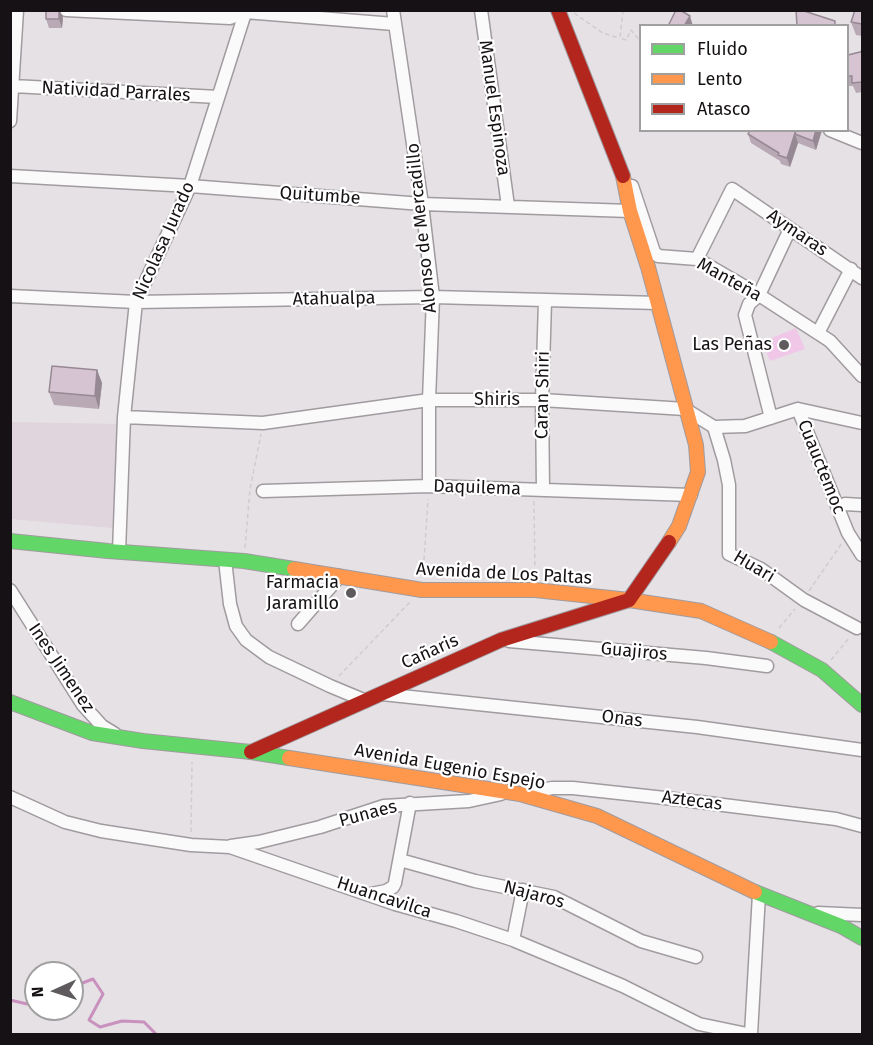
<!DOCTYPE html>
<html>
<head>
<meta charset="utf-8">
<style>
	body { margin:0 }
	#map { position:relative; width:873px; height:1045px; overflow:hidden; background:#e6e1e5; font-family:"Fira Sans",sans-serif }
	canvas { display:block }
	.frame { position:absolute; inset:0; border:12px solid #151114; pointer-events:none }
	.legend { position:absolute; left:639px; top:24px; width:210px; height:108px; box-sizing:border-box; background:#fff; border:2px solid #a1a0a1; margin:0; padding:8px 10px; list-style:none; font-size:18px; color:#151114 }
	.legend li { display:flex; align-items:center; gap:12px; height:30px }
	.legend b { width:30px; border:2px solid #a1a0a1 }
	.north { position:absolute; left:24px; top:961px; width:60px; height:60px; box-sizing:border-box; background:#fff; border:2px solid #a1a0a1; border-radius:50%; rotate:267deg; font-size:16px; font-weight:700; line-height:24px; text-align:center; color:#151114 }
	.north::after { content:''; display:block; margin:auto; width:21px; height:27px; background:#5e5a5d; clip-path:polygon(50% 0,100% 100%,50% 72%,0 100%) }
</style>
</head>
<body>
<div id="map">
<canvas width="873" height="1045"></canvas>
<div class="frame"></div>
<ul class="legend">
<li><b style="height:8px;background:#63d668"></b>Fluido</li>
<li><b style="height:8px;background:#ff974d"></b>Lento</li>
<li><b style="height:8px;background:#b3261e"></b>Atasco</li>
</ul>
<div class="north">N</div>
</div>
<script>
const ctx = document.querySelector('canvas').getContext('2d');
ctx.lineJoin = 'round';
function paint(path, color) { ctx.fillStyle = color; ctx.fill(path, 'evenodd'); }
const poly = rows => new Path2D(rows.map(r => 'M' + r).join(''));
function strokePath(path, color, width, dash) { ctx.strokeStyle = color; ctx.lineWidth = width; ctx.lineCap = dash ? 'butt' : 'round'; ctx.setLineDash(dash || []); ctx.stroke(path); }
function label(font, color, halo, rows, align = 'center') {
  ctx.font = font + ' "Fira Sans",sans-serif'; ctx.lineWidth = 4.5; ctx.setLineDash([]); ctx.textBaseline = 'middle'; ctx.strokeStyle = halo; ctx.fillStyle = color; for (const [text, x, y, turn = 0] of rows) {
    ctx.save(); ctx.translate(x, y); ctx.rotate((+turn || 0) * Math.PI / 180); ctx.textAlign = isNaN(turn) ? turn : align; if (halo) ctx.strokeText(text, 0, 0); ctx.fillText(text, 0, 0); ctx.restore();
  }
}
paint(poly([
	[11,422,118,424,112,528,11,519]
]), '#e0d4dd');
paint(poly([
	[796,328,805,349,770,361,762,342]
]), '#f0c7e7');
strokePath(poly([
	[72,987,93,979,103,994,89,1020,100,1027,122,1021,144,1022,156,1034],
	[10,1000,27,1004,36,1000]
]), '#c991be', 3);
const street = poly([
	[66,10,230,18,245,12,394,24],
	[393,10,422,204,433,297,429,400,429,486],
	[481,10,508,206],
	[13,86,218,97],
	[10,121,17,10],
	[830,130,862,143],
	[10,176,190,186,422,204,630,211],
	[632,186,654,252,658,256,697,259,759,295,830,341,862,376],
	[697,259,732,189,862,278],
	[10,296,136,302,433,297,658,303],
	[818,333,851,269],
	[798,409,848,533,862,555],
	[124,417,263,423,429,400,542,400,685,409,714,427,745,426,798,409,862,423],
	[771,418,745,315,749,304,759,295,790,229],
	[714,427,724,460,729,485,729,554,761,569,804,600,857,628],
	[543,489,542,400,545,301],
	[263,491,429,486,691,495],
	[838,507,845,504,862,505],
	[119,552,124,417,136,302,190,186,246,10],
	[225,560,230,604,236,626,246,640,269,657,330,686,366,701],
	[10,590,83,705,102,726,115,734],
	[298,624,340,576],
	[509,641,706,658,767,666],
	[382,694,697,727,862,750],
	[527,793,552,788,573,788,683,800,836,819,862,826],
	[10,797,65,822,101,831,191,845,230,847,395,904,456,921,513,940,623,986,699,1024,747,1034],
	[231,846,259,842,320,827,384,806,469,801,501,794],
	[400,860,475,881,554,897,641,941,696,957],
	[371,894,386,891,393,887,395,883,410,803],
	[818,913,862,915],
	[513,940,523,890],
	[751,1034,759,894]
]);
const fast = poly([
	[10,541,108,551,244,561,294,569],
	[771,642,822,670,862,705],
	[10,702,92,733,143,741,251,752,289,758],
	[755,892,841,926,862,938]
]);
const slow = poly([
	[623,176,630,211,648,267,696,445,698,472,679,526,669,542],
	[294,569,422,590,535,590,629,600,701,611,771,642],
	[289,758,520,794,597,816,755,892]
]);
const jam = poly([
	[558,10,623,176],
	[251,752,501,640,629,600,669,542]
]);
strokePath(street, '#a09b9f', 15);
strokePath(fast, '#a09b9f', 16);
strokePath(slow, '#a09b9f', 16);
strokePath(jam, '#a09b9f', 16);
strokePath(poly([
	[623,10,620,38,626,40,631,30,640,41],
	[574,13,603,33,619,38],
	[534,501,535,575],
	[245,548,250,489,261,434],
	[423,575,428,499],
	[809,591,842,543],
	[779,628,795,609],
	[831,660,849,638],
	[339,676,410,602],
	[191,832,192,762]
]), '#cecdce', 1.5, [4.5, 3]);
strokePath(street, '#fbfafb', 12);
strokePath(fast, '#63d668', 14);
strokePath(slow, '#ff974d', 14);
strokePath(jam, '#b3261e', 14);
paint(poly([
	[862,10,862,36,856,35,851,22],
	[63,17,62,28,49,28,46,19],
	[862,51,862,92,856,93,853,86,848,86,848,55,860,52],
	[822,130,816,150,798,143,790,167,781,164,780,161,751,143,748,134],
	[97,370,102,383,99,409,54,405,49,392]
]), '#b8a9b5');
paint(poly([
	[59,10,63,17,62,28,59,19],
	[690,16,693,26,684,26],
	[816,130,822,130,816,150,813,141],
	[795,134,798,143,790,167,787,158],
	[97,370,102,383,99,409,95,396]
]), '#968993');
const building = poly([
	[46,10,59,10,59,19,46,19,46,10],
	[676,10,680,10,690,16,684,26,668,26,676,10],
	[796,10,801,10,835,21,835,26,797,26,796,10],
	[855,10,862,10,862,24,851,22,855,10],
	[862,51,862,82,852,83,852,76,848,76,848,55,860,52,862,51],
	[750,130,796,130,787,158,778,155,779,153,748,134,750,130],
	[796,130,816,130,813,141,795,134,796,130],
	[52,366,97,370,95,396,49,392,52,366]
]);
paint(building, '#d6c4d2');
strokePath(building, '#968993', 1.5);
for (const [x, y, r, color] of [
	[784,345,6,"#5e5a5d"],
	[351,593,6,"#5e5a5d"]
]) { const dot = new Path2D(); dot.arc(x, y, r, 0, 2 * Math.PI); ctx.fillStyle = color; ctx.fill(dot); strokePath(dot, '#fff', 2); }
label('18px', '#151114', '#fff', [
	["Natividad Parrales",116,92,3],
	["Manuel Espinoza",494,108,82],
	["Quitumbe",320,196,4],
	["Alonso de Mercadillo",422,228,-96],
	["Aymaras",797,233,34],
	["Nicolasa Jurado",164,241,-66],
	["Manteña",729,280,29],
	["Atahualpa",334,299,-1],
	["Caran Shiri",543,395,-89],
	["Shiris",497,400],
	["Cuauctemoc",821,467,68],
	["Daquilema",477,488,2],
	["Huari",754,567,31],
	["Avenida de Los Paltas",504,574,3],
	["Cañaris",430,652,-24],
	["Guajiros",634,652,5],
	["Ines Jimenez",61,668,56],
	["Onas",622,719,7],
	["Avenida Eugenio Espejo",450,767,10],
	["Aztecas",692,801,7],
	["Punaes",368,814,-15],
	["Najaros",534,895,15],
	["Huancavilca",384,898,18]
]);
label('18px', '#151114', '#fff', [
	["Las Peñas",772,345],
	["Farmacia",339,583],
	["Jaramillo",339,604]
], 'right');
</script>
</body>
</html>
